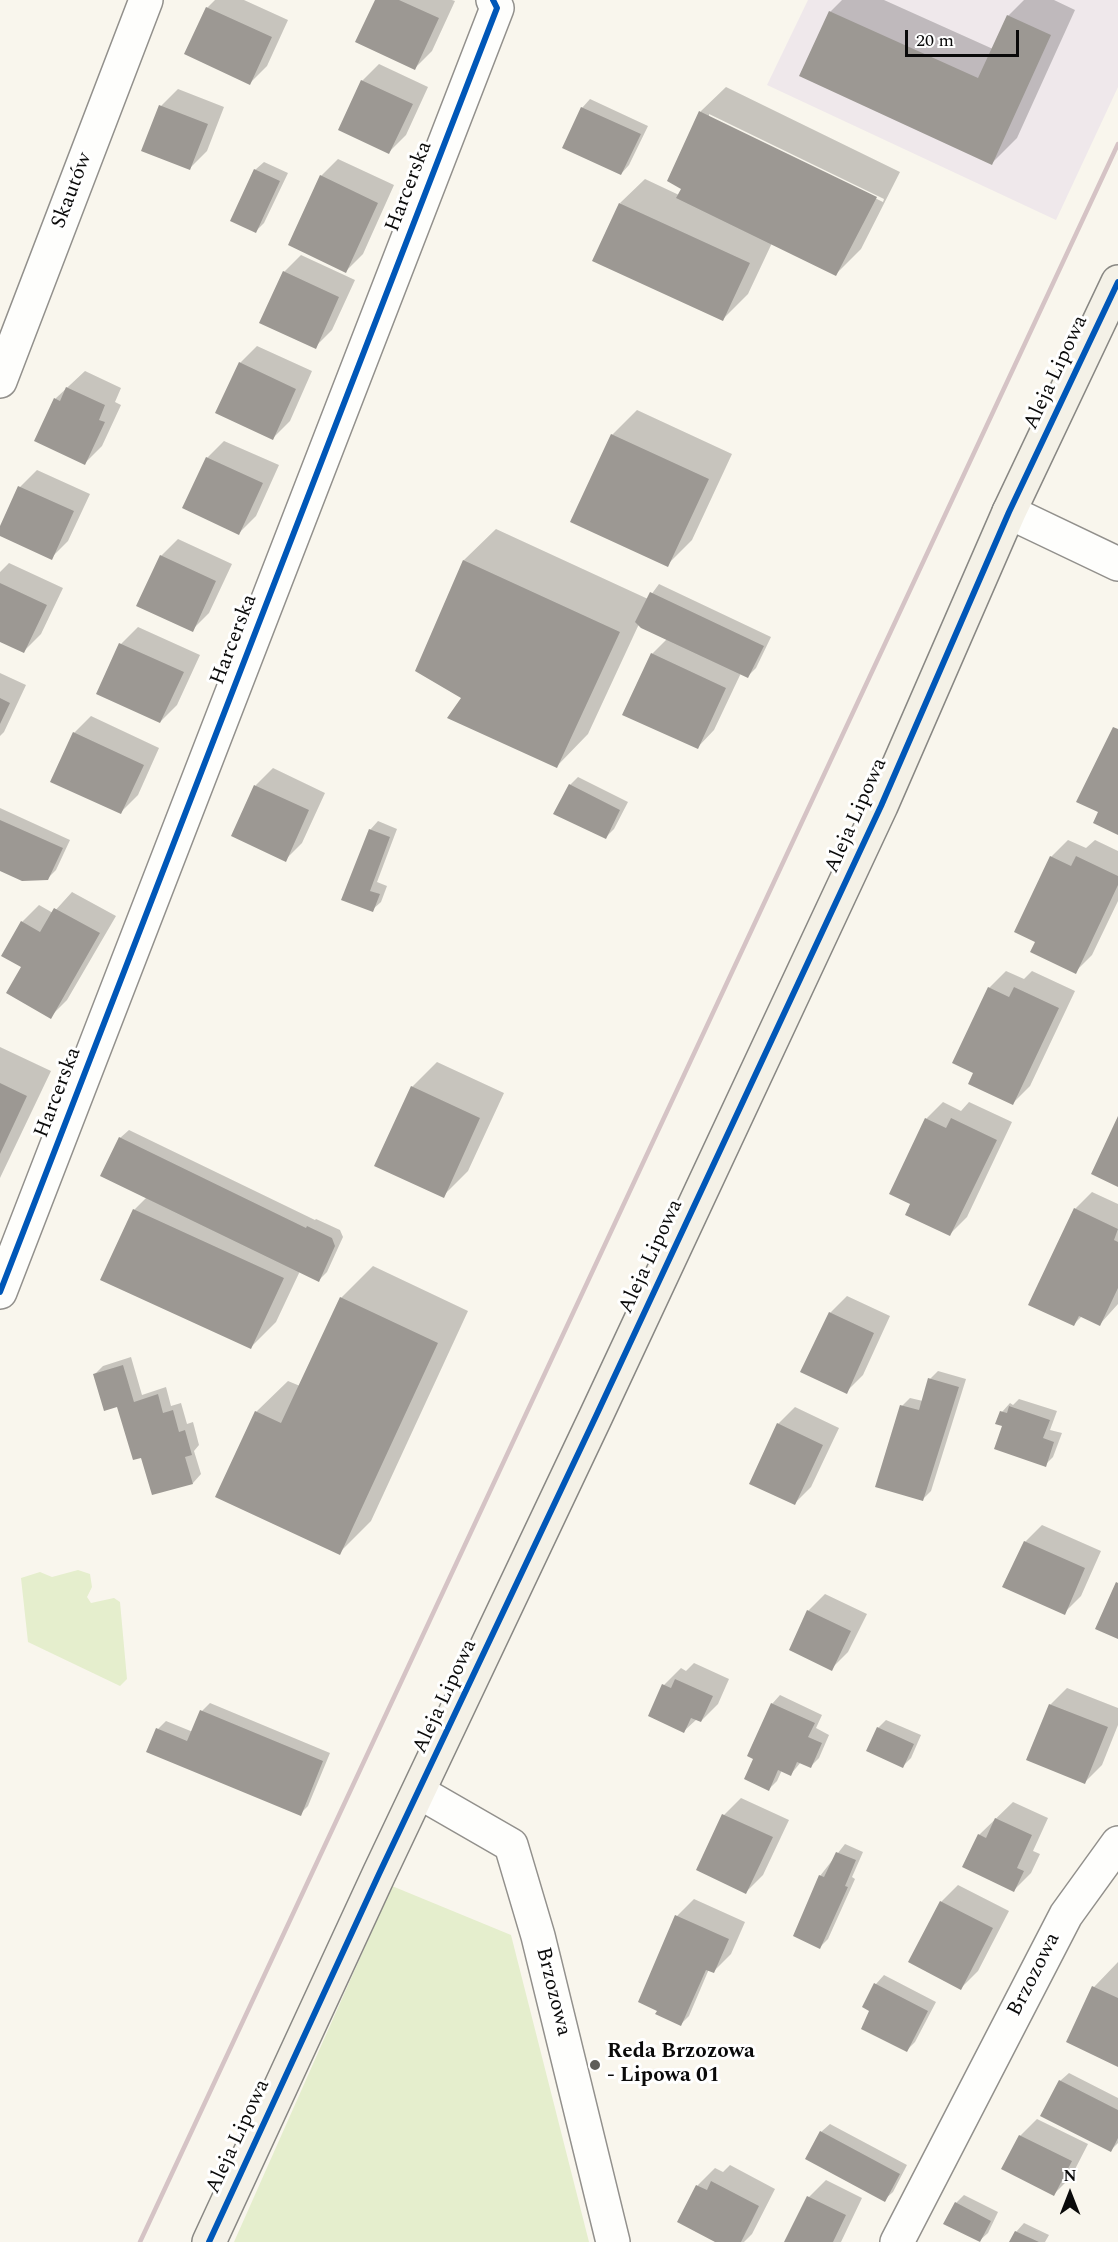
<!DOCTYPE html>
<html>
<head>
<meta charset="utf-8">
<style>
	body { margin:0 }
	#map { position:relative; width:1118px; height:2242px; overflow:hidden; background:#f9f6ed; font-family:Spectral,serif }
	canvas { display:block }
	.north { position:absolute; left:1040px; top:2164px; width:60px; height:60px; -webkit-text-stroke:4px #fff; paint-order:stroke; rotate:0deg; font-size:16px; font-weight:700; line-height:24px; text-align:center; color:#0a0a0a }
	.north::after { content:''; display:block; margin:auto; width:21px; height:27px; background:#0a0a0a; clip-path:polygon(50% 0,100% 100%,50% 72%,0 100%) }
	.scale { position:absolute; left:905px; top:30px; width:114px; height:27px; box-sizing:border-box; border:3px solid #0a0a0a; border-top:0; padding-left:8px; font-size:18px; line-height:21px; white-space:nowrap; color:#0a0a0a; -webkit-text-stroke:4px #fff; paint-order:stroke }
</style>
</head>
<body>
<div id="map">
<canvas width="1118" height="2242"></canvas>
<div class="north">N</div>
<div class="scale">20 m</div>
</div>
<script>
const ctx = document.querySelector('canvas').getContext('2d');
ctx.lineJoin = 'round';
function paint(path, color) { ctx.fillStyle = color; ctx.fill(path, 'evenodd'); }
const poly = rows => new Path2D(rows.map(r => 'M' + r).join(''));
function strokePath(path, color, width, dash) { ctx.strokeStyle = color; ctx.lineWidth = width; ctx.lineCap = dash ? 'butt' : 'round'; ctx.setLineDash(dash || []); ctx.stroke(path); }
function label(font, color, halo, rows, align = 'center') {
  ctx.font = font + ' Spectral,serif'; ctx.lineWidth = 6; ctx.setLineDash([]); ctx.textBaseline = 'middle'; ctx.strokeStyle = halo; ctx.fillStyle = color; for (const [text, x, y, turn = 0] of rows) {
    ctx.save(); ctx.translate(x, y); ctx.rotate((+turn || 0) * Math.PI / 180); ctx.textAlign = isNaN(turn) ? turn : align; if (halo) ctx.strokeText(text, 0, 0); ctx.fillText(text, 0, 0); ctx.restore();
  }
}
paint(poly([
	[808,0,1118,0,1118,87,1056,220,767,85]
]), '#efe8eb');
paint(poly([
	[78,1570,90,1574,92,1587,87,1597,91,1603,114,1598,120,1602,127,1679,120,1686,28,1642,21,1578,40,1572,52,1577],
	[392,1886,511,1935,589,2242,234,2242]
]), '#e5eecd');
paint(poly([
	[215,0,244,0,288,20,267,66,250,83,207,8],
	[376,0,452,0,455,1,432,51,415,68],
	[842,0,884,0,993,49,1008,16,1024,0,1054,0,1075,10,1017,138,992,163,830,12],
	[379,64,428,87,406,135,389,152,362,81],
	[726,87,900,172,861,249,836,274,772,243,748,294,723,319,620,203,645,179,679,195,683,188,669,180,701,111],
	[709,114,884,199,883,202,709,117],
	[178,89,224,107,207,151,190,168,161,106],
	[590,99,648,126,629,165,621,174,582,108],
	[338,159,394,185,363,254,346,271,321,176],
	[264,162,288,173,264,223,256,231,255,170],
	[301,255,355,280,332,330,315,347,284,272],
	[257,346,312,371,290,421,273,438,240,363],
	[85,371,121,388,115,402,121,405,102,446,85,463,55,399],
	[637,410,732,454,692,540,667,565,612,435],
	[224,441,279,465,256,516,239,533,184,508,207,458],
	[37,470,90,494,68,541,51,558,0,534,0,529,20,487],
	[496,529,648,599,659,584,771,637,756,668,748,676,741,673,714,730,697,748,652,654,668,638,639,624,588,734,557,766,463,698,417,670,464,560],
	[178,539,232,564,209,613,192,630,161,556],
	[9,563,63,588,41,634,24,651,0,640,0,572],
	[138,627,200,655,177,705,160,722,98,693,121,644],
	[0,673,26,685,4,732,0,736],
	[91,716,159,748,138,795,121,812,74,733],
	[273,768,325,793,302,843,285,860,233,836,256,785],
	[578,777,628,802,614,829,606,837,570,785],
	[0,808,70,840,56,870,48,878,0,869],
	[378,821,397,829,377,882,387,886,381,902,372,910,343,899,370,830],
	[1068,840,1086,848,1095,840,1118,851,1118,901,1092,955,1075,972,1037,941,1051,857],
	[72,892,116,916,67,1000,50,1017,23,966,22,922,39,905,53,913],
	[1006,971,1024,979,1032,971,1075,991,1030,1086,1013,1103,975,1072,989,988],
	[0,1047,51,1071,0,1178],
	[437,1062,504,1093,468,1171,443,1196,412,1087],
	[943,1102,961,1111,969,1102,1012,1122,967,1217,950,1234,912,1203,926,1119],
	[129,1130,315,1220,316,1219,340,1230,343,1237,327,1272,319,1280,300,1271,276,1322,251,1347,134,1210,147,1197,120,1138],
	[1092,1192,1118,1204,1118,1304,1100,1324,1082,1316,1073,1325,1075,1209],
	[373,1266,468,1311,371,1521,339,1553,256,1412,288,1381,300,1386,341,1298],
	[847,1296,890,1316,863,1375,846,1392,830,1313],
	[131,1357,142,1395,166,1387,171,1406,181,1403,187,1424,193,1422,199,1445,194,1451,201,1474,193,1483,142,1456,118,1405,95,1374,103,1366],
	[938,1371,966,1379,931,1491,923,1499,902,1406,910,1398,923,1401,930,1379],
	[1019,1399,1057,1411,1050,1430,1062,1433,1053,1457,1045,1465,1004,1425,1002,1412,1010,1403,1013,1405],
	[795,1407,839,1428,811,1487,794,1504,778,1424],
	[1042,1525,1101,1551,1081,1596,1064,1613,1025,1542],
	[825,1594,867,1614,848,1652,831,1669,808,1611],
	[694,1663,729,1679,718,1704,701,1721,697,1719,684,1731,664,1685,681,1668,686,1671],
	[1067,1688,1118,1708,1118,1725,1102,1765,1085,1782,1050,1705],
	[780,1695,822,1715,816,1728,829,1735,819,1758,810,1767,801,1762,791,1774,782,1770,777,1781,769,1789,755,1758,772,1704],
	[210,1703,330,1753,308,1806,300,1814,158,1729,166,1721,193,1732,202,1711],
	[886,1720,921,1735,911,1758,903,1766,878,1728],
	[741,1798,789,1820,763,1875,746,1892,698,1869,724,1815],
	[1013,1802,1048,1818,1033,1851,1040,1854,1031,1873,1014,1890,979,1835],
	[845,1844,863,1852,852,1877,855,1879,828,1939,820,1947,820,1876],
	[958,1885,1009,1911,978,1971,961,1988,941,1902],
	[694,1899,745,1922,731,1954,714,1971,709,1969,689,2016,681,2024,677,1916],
	[1118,1962,1118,2065,1094,1987],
	[884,1975,936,2002,915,2042,907,2050,871,2010,864,2007,876,1984],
	[1069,2073,1118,2098,1118,2143,1110,2151,1060,2081],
	[1037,2119,1088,2144,1071,2177,1054,2194,1020,2136],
	[830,2124,907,2165,893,2192,884,2200,821,2132],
	[730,2165,775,2189,752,2234,744,2242,718,2242,679,2222,698,2185,715,2168,723,2172],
	[826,2180,862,2198,841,2242,785,2242,809,2197],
	[964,2195,998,2212,988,2233,979,2241,956,2203],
	[1024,2223,1049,2235,1045,2242,1011,2242,1016,2232]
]), '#0003');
paint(poly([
	[375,0,399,0,439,18,415,70,355,42],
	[206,7,272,37,250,85,184,54],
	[829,11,978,78,1007,15,1051,35,992,165,799,76],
	[361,80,413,104,389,154,338,130],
	[159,105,208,124,190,170,141,151],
	[581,107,641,134,621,175,562,148],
	[699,111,877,197,836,276,676,198,681,189,667,181],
	[254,169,280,181,256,233,230,221],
	[320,175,378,203,346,273,288,245],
	[619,203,750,263,723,321,592,261],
	[283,271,339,297,316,349,259,323],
	[239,362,296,389,273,440,215,413],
	[66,387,105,405,99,420,105,422,85,465,34,441,54,398,60,401],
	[611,434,709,479,668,567,570,522],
	[206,457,263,483,239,535,182,508],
	[18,486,74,511,52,560,0,536,0,526],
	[160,555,216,581,193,632,136,606],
	[463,560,620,632,557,768,447,718,461,698,415,671],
	[0,583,47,605,24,653,0,642],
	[650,592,764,646,748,678,641,628,635,622],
	[119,643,184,672,160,723,96,694],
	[651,653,726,688,698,749,622,715],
	[0,698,10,703,0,724],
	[1113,727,1118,729,1118,835,1093,823,1098,812,1076,802],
	[73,732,144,765,121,814,50,782],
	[569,784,620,810,606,839,553,814],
	[254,785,309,810,286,862,231,836],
	[0,820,63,848,48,880,22,881,0,871],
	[369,829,390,837,370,891,380,894,373,912,341,900],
	[1050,856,1071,866,1076,856,1118,876,1118,885,1076,974,1030,952,1035,942,1014,932],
	[54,908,100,933,51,1019,6,993,21,967,1,956,21,921,40,932],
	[988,987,1009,997,1014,987,1059,1008,1013,1105,968,1084,973,1073,952,1063],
	[0,1083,27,1096,0,1154],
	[411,1086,480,1118,444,1198,374,1166],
	[1118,1116,1118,1187,1091,1174],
	[925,1118,946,1128,951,1118,997,1140,950,1236,905,1215,910,1204,889,1194],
	[119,1137,306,1228,307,1226,332,1238,335,1246,319,1282,100,1176],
	[1074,1208,1118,1229,1114,1240,1118,1242,1118,1288,1100,1326,1079,1316,1074,1326,1028,1305],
	[133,1209,284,1278,251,1349,100,1280],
	[340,1297,438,1343,340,1555,215,1497,255,1411,281,1423],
	[829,1312,874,1333,847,1394,800,1372],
	[123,1365,134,1402,158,1394,163,1413,173,1410,179,1432,185,1430,192,1455,185,1457,193,1484,152,1495,141,1458,133,1460,117,1407,104,1411,93,1374],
	[928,1378,959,1387,923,1501,875,1487,900,1405,919,1410],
	[1009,1406,1050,1420,1043,1438,1054,1442,1046,1467,994,1449,1002,1426,995,1424,1000,1411,1007,1413],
	[777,1423,823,1445,795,1505,749,1484],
	[1024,1541,1085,1568,1065,1615,1002,1587],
	[1116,1582,1118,1583,1118,1639,1095,1629],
	[807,1610,851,1631,832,1671,789,1650],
	[675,1679,713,1696,701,1722,691,1718,684,1733,648,1716,662,1684,671,1688],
	[771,1703,815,1723,808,1737,822,1743,811,1768,797,1762,791,1776,778,1770,769,1791,744,1779,753,1759,747,1756],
	[1049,1704,1108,1727,1085,1784,1026,1760],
	[200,1710,323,1761,301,1816,146,1752,156,1728,187,1741],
	[877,1727,914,1744,903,1768,866,1751],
	[722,1814,773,1837,746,1894,696,1870],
	[995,1818,1032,1835,1017,1868,1024,1871,1014,1892,962,1867,978,1834,986,1838],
	[836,1852,856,1860,845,1886,848,1887,820,1949,793,1936,819,1875,824,1877],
	[940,1901,993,1928,961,1990,908,1962],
	[675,1915,729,1939,714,1973,706,1970,681,2026,655,2014,657,2011,638,2002],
	[874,1983,928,2011,907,2052,861,2029,869,2011,862,2007],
	[1092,1986,1118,1998,1118,2067,1066,2042],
	[1059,2080,1118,2110,1118,2138,1111,2152,1040,2116],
	[820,2131,900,2174,885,2202,805,2159],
	[1019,2135,1072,2161,1054,2196,1001,2169],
	[711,2181,759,2206,741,2242,715,2242,677,2222,696,2185,707,2190],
	[807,2196,846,2215,833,2242,784,2242],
	[955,2202,991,2221,980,2242,943,2224],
	[1015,2231,1039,2242,1009,2242]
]), '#9c9893');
const street = poly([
	[0,381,146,0],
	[1009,512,1118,564],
	[0,1292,497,8,493,0],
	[419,1792,511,1845,538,1936,613,2242],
	[897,2242,1066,1915,1118,1843]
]);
const secondary = poly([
	[209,2242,379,1874,596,1416,881,806,1009,512,1118,282]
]);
strokePath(street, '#92908c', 36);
strokePath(secondary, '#888783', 36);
strokePath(street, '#fefefc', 33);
strokePath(secondary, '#f4f1e7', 33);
strokePath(poly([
	[140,2242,1118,144]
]), '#d5c3c5', 4.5);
strokePath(poly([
	[0,1292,497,8,493,0],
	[209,2242,379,1874,596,1416,881,806,1009,512,1118,282]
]), '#0057b8', 6);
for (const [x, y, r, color] of [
	[595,2065,6,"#5e5d59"]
]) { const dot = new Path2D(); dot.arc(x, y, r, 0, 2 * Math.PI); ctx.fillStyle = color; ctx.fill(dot); strokePath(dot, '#fff', 2); }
label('21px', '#0a0a0a', '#fff', [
	["Harcerska",410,187,-69],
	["Skautów",73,191,-69],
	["Aleja Lipowa",1057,373,-65],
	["Harcerska",235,640,-69],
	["Aleja Lipowa",857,816,-66],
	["Harcerska",59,1093,-69],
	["Aleja Lipowa",652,1257,-65],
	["Aleja Lipowa",446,1697,-65],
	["Brzozowa",1035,1975,-63],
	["Brzozowa",552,1992,76],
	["Aleja Lipowa",239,2137,-65]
]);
label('bold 21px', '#0a0a0a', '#fff', [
	["Reda Brzozowa",607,2053],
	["- Lipowa 01",607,2077]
], 'left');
</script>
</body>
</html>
